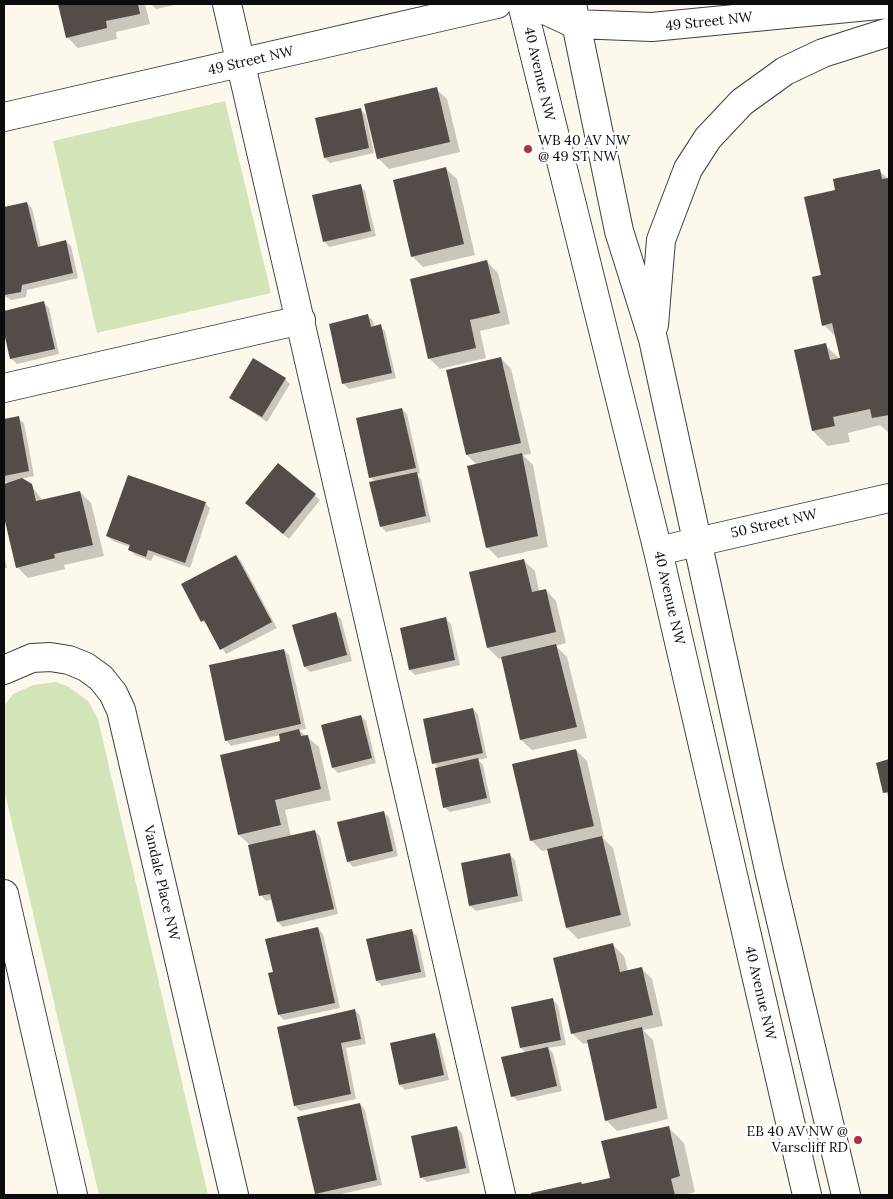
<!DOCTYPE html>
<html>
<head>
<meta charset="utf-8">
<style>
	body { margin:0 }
	#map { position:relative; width:893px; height:1199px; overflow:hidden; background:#fdf8ec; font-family:Lora,serif }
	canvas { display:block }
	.frame { position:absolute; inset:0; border:5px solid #0c0c0c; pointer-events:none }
</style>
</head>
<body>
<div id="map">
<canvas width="893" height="1199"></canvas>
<div class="frame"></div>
</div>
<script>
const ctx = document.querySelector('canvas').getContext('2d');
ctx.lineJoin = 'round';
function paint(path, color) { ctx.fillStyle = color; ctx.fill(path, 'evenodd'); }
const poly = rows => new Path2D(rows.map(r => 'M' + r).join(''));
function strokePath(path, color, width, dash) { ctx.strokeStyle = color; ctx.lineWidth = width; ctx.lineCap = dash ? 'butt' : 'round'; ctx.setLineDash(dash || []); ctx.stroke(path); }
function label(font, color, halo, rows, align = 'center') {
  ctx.font = font + ' Lora,serif'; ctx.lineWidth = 5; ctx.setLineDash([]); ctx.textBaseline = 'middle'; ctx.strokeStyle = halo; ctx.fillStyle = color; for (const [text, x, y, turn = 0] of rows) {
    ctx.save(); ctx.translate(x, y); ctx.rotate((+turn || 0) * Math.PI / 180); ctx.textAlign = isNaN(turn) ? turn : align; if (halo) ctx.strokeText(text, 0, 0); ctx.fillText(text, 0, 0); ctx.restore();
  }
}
paint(poly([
	[225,101,271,293,97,333,53,141],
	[56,682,69,687,88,701,98,719,208,1195,99,1195,4,789,4,706,13,694,33,685]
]), '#d4e4b9');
paint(poly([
	[59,4,145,4,150,24,116,32,117,39,78,48,67,37],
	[151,4,179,4,156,9],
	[436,89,447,99,460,152,389,169,378,158],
	[360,109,366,115,374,153,330,163,325,158],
	[446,169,457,179,475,255,423,267,412,256],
	[879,171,889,179,889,433,880,425,848,433,850,442,828,446,813,431,825,345,842,361,837,338,824,325,823,276,836,191],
	[360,185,365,191,376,236,329,247,324,241],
	[27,203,32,208,41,247,66,241,71,246,78,278,27,290,26,297,11,300,4,296,4,208],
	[487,262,498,273,510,324,480,331,486,358,440,369,429,358],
	[43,302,49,308,59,354,17,364,11,358,4,328,4,312],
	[367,315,373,321,374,327,380,326,385,331,396,378,349,389,343,383],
	[501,358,511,369,531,454,523,455,533,465,548,547,498,558,487,547,477,465,467,455],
	[285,379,290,384,267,422,231,398],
	[402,409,407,414,420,473,416,474,421,479,431,522,386,532,381,526,375,482,370,477],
	[18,418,24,423,34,476,21,479,31,485,43,501,80,492,91,503,104,556,64,565,65,569,28,578,17,567,4,507,4,486,7,482,4,482,4,420],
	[278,465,320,500,289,539,252,508],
	[205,503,210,508,190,568,154,555,151,561,135,555,129,550,130,547,113,541,107,536],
	[4,554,7,568,4,568],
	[236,556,241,561,277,628,226,654,208,625,202,621],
	[524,561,535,571,539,591,546,590,556,601,566,643,556,646,567,657,587,738,532,750,521,740,502,658,499,659,488,648],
	[336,614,341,619,352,661,310,672,305,667],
	[446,619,451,624,460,665,415,675,410,670,401,629],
	[284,650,289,655,306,729,299,730,319,747,331,800,285,810,291,837,315,831,320,836,338,914,283,927,278,922,272,899,266,901,261,895,251,846,239,835,282,742,280,735,231,746,226,740],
	[473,709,478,714,487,758,478,760,483,765,491,803,450,812,444,807,439,768,434,763],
	[361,716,366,721,376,763,338,773,333,768],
	[576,750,587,761,604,837,602,837,613,848,631,926,578,939,567,928,548,850,542,851,531,840],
	[889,761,889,797,885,792,878,764],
	[383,812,389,817,398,856,353,867,348,861],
	[509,854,515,860,523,901,476,911,470,906],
	[318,928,323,934,340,1008,284,1020,279,1015,275,973],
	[411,930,417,936,426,977,382,986,377,981],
	[613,945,624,956,628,971,641,968,652,979,663,1026,643,1030,653,1040,668,1119,617,1131,606,1120,589,1043,583,1044,572,1033],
	[553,1000,558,1005,566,1045,548,1048,553,1053,562,1091,518,1101,512,1096,526,1053,521,1048],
	[355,1010,360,1016,366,1044,346,1048,356,1099,300,1111,295,1106],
	[434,1034,439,1040,449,1080,405,1090,400,1085],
	[360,1104,365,1110,382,1185,337,1195,317,1195,316,1194],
	[456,1127,462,1133,470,1173,427,1182,421,1177],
	[668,1127,684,1143,695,1192,686,1195,533,1195,611,1179]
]), '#0003');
paint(poly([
	[58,4,138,4,140,14,106,21,107,28,66,38],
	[437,87,450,142,377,159,364,104],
	[361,108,369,148,324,158,315,118],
	[446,167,464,244,411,257,393,180],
	[880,169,882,179,889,178,889,415,872,418,870,409,833,417,835,426,812,431,794,350,826,343,830,360,840,358,832,323,822,326,812,277,821,275,804,197,835,190,833,179],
	[361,184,371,231,323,242,312,195],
	[27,202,38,247,66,240,73,273,22,285,21,292,5,295,4,207],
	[487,260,500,313,470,320,476,348,428,359,410,279],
	[44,301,55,349,10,359,4,333,4,311],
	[368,314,371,327,381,324,392,373,342,384,329,324],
	[501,357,521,443,466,455,446,370],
	[253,358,286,378,262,417,229,398],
	[402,408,416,468,369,478,356,418],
	[19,416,29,471,4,476,4,419],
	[522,453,538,536,486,548,467,466],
	[278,463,316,494,283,534,245,503],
	[417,472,426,516,380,527,369,482],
	[128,475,206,502,185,563,148,550,146,557,128,550,130,545,106,536],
	[22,478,32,484,36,501,80,491,93,545,54,554,55,558,16,568,4,517,4,484],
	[236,555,272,622,220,650,204,620,201,622,181,584],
	[524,559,532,592,546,589,556,632,487,648,469,572],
	[336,612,347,655,304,667,292,625],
	[446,617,455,660,409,670,400,628],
	[556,644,577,727,520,740,501,657],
	[284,649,301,724,225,741,209,665],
	[473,708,483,753,432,764,423,719],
	[361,715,372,758,332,768,321,725],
	[299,729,301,736,308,735,321,789,275,800,281,825,238,835,220,755,280,741,279,734],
	[576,749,594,826,530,841,512,764],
	[478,758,487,798,443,808,435,768],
	[889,759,889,792,883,793,876,763],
	[384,811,393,851,347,862,337,822],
	[315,830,334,909,277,922,270,894,259,896,248,845],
	[602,836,621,915,566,928,547,849],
	[510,853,518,896,469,906,461,863],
	[318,927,335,1003,278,1015,268,973,273,972,265,939],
	[412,929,421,972,376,981,366,939],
	[613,943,620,972,642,967,653,1015,571,1034,553,958],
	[553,998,561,1040,520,1048,511,1007],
	[355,1009,361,1039,341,1043,351,1094,294,1106,277,1027],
	[642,1027,657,1108,605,1121,587,1040],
	[435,1033,444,1075,399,1085,390,1043],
	[548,1047,557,1086,511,1097,501,1057],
	[360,1103,377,1180,315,1194,297,1117],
	[457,1126,466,1168,420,1178,411,1136],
	[669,1126,680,1176,671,1179,675,1195,531,1195,531,1193,581,1182,582,1184,610,1178,601,1141]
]), '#534c49');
const minor = poly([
	[227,4,501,1195],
	[522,4,658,551,807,1195],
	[532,4,575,24,652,27,889,4],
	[572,4,619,231,653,339,769,870,846,1195],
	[4,117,497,4],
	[654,325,661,240,688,169,708,138,742,102,785,71,823,53,889,32],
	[4,388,301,320],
	[658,551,889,498],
	[4,670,32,658,50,657,69,660,86,667,101,678,113,693,121,710,234,1195],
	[4,894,73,1195]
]);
strokePath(minor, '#3f3f3f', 30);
strokePath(minor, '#fff', 28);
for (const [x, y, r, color] of [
	[528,149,5,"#ae3145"],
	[858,1140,5,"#ae3145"]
]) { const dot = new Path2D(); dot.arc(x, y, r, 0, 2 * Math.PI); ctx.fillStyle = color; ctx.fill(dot); strokePath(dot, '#fff', 2); }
label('14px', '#0c0c0c', '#fff', [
	["49 Street NW",709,22,-6],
	["49 Street NW",251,61,-13],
	["40 Avenue NW",539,74,77],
	["50 Street NW",774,524,-13],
	["40 Avenue NW",669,598,77],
	["Vandale Place NW",161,883,77],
	["40 Avenue NW",760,993,77]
]);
label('14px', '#0c0c0c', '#fff', [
	["WB 40 AV NW",538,141],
	["@ 49 ST NW",538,157],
	["EB 40 AV NW @",848,1132,"right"],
	["Varscliff RD",848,1148,"right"]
], 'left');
</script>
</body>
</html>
